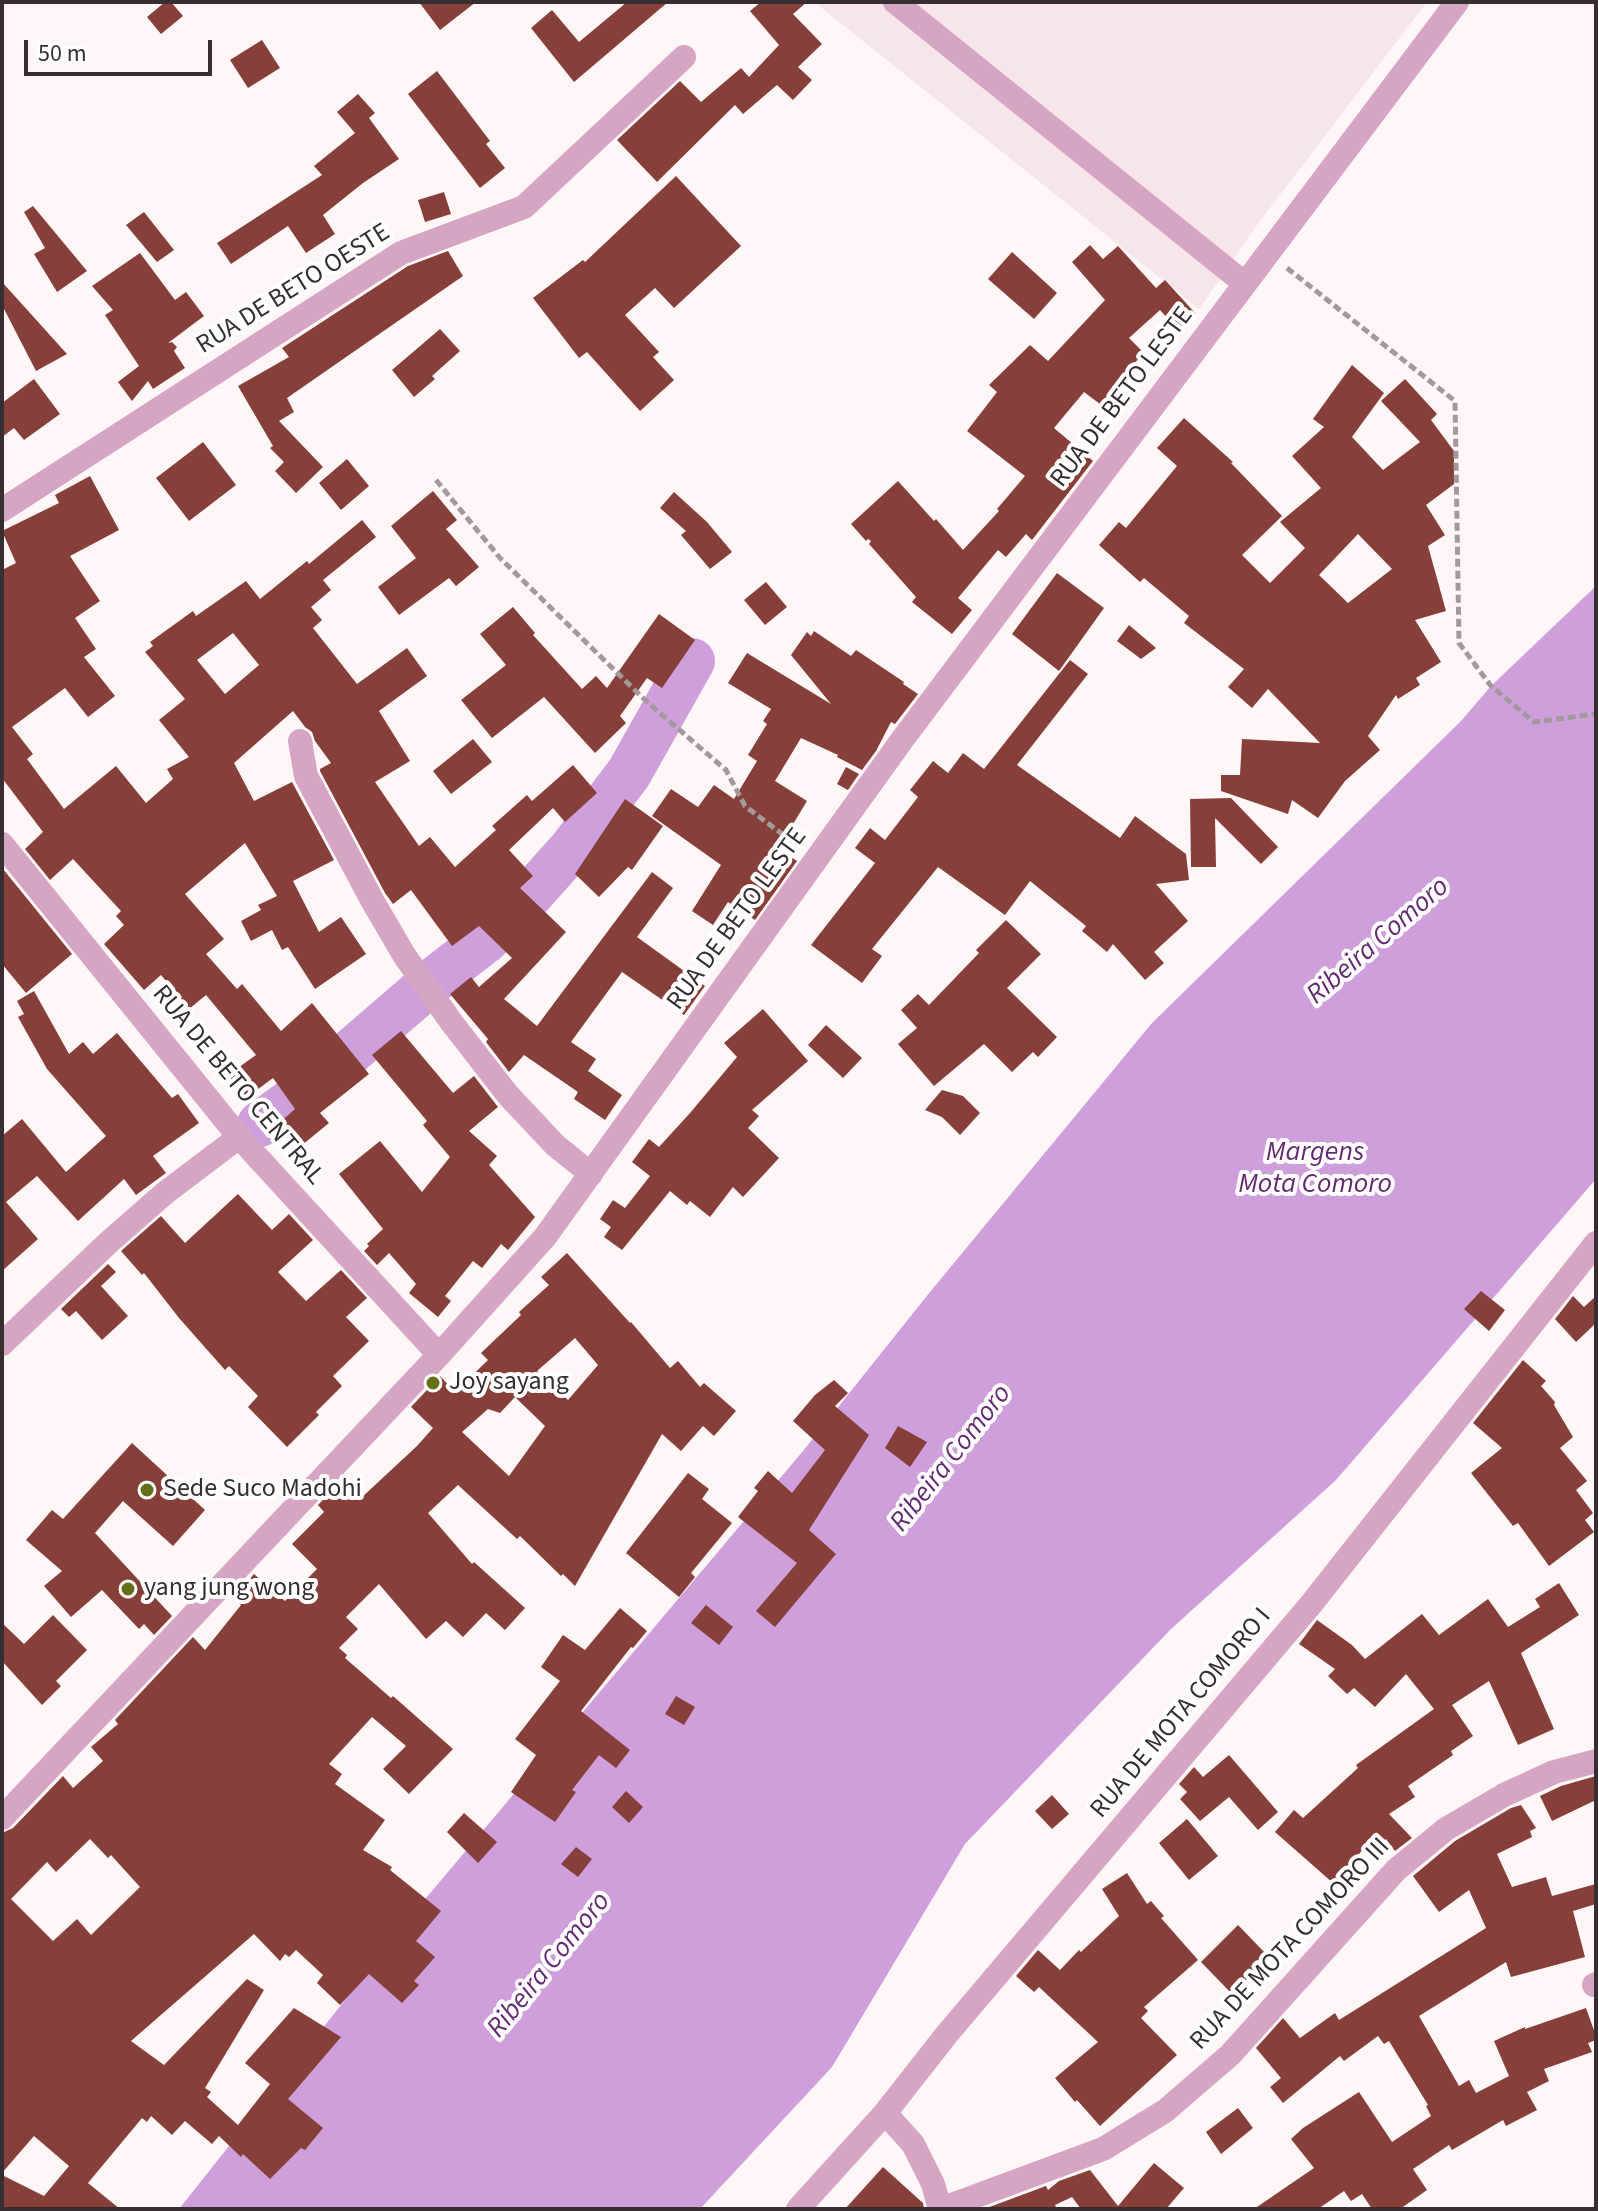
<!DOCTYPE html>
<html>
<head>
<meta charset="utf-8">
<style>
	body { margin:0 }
	#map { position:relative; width:1598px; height:2211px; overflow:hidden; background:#fff6f8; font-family:"Source Sans 3",sans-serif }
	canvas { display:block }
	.frame { position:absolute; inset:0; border:4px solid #362e30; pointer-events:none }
	.scale { position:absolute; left:24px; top:40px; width:188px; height:36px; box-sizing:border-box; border:4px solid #362e30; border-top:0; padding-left:10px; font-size:24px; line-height:28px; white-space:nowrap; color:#362e30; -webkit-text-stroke:6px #fff; paint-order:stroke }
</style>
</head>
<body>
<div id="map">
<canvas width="1598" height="2211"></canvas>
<div class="frame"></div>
<div class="scale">50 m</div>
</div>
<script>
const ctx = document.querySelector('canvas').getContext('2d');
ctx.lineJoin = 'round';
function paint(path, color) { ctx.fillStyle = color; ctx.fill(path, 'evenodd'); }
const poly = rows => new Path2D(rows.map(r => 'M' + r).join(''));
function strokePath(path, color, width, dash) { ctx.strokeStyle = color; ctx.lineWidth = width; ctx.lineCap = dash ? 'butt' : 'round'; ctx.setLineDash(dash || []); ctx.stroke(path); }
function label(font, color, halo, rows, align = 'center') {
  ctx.font = font + ' "Source Sans 3",sans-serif'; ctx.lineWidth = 8; ctx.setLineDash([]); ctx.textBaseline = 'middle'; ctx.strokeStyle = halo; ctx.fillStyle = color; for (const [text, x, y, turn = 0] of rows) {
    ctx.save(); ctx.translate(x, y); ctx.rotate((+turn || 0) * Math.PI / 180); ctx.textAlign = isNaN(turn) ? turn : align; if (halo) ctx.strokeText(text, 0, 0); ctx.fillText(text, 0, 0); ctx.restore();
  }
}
paint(poly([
	[814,2,1427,2,1260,221,1199,309]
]), '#f7e6e9');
paint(poly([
	[1596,586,1596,1179,1336,1480,1171,1629,965,1844,832,2067,700,2209,179,2209,426,1898,803,1451,930,1292,1152,1023,1461,721,1491,686]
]), '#cf9fdc');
strokePath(poly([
	[260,1124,304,1092,433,981,486,940,522,904,573,847,629,773,692,661]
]), '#cf9fdc', 46);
paint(poly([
	[165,2,171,2,183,16,161,34,147,17],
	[419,2,476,2,440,30],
	[627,2,668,2,574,82,531,28,552,10,579,42],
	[761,2,807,2,793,14,822,44,798,67,812,80,793,100,777,85,743,114,735,105,657,182,617,140,680,81,701,102,741,68,749,77,779,45,750,11],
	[262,40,280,68,248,88,230,60],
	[437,71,490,141,486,144,505,168,480,188,408,94],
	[358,94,375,113,369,118,399,159,363,183,323,215,335,234,306,253,288,226,231,264,217,243,322,175,314,166,355,133,337,112],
	[676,176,741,246,674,308,655,288,625,315,659,352,653,357,674,380,640,411,587,352,579,358,533,298,583,260,585,262],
	[444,192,451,214,425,222,418,200],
	[33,206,87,271,57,292,34,254,45,248,24,212],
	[144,212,174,250,157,262,126,225],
	[1090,245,1103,259,1118,246,1156,288,1165,280,1196,314,1178,330,1160,310,1129,338,1144,353,1112,387,1120,393,1108,410,1084,392,1054,428,1093,461,1032,540,1026,534,1006,557,998,550,958,598,972,610,952,634,912,602,916,597,869,544,871,541,868,539,866,541,851,524,898,481,934,521,936,519,963,550,999,511,997,509,1025,476,967,431,997,392,989,385,1030,345,1048,361,1105,300,1072,262],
	[448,251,463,276,287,398,294,412,279,421,323,467,296,493,275,471,284,462,270,448,273,446,238,386,289,357,282,348,408,266],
	[1012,252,1057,293,1034,319,988,279],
	[140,253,175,300,186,292,204,316,168,343,172,342,177,347,174,351,185,368,153,389,148,381,132,401,118,382,139,366,105,315,113,310,92,286],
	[2,282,67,354,36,371,2,305],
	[440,329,460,351,432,376,435,379,414,397,392,370],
	[1352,365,1384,393,1352,437,1383,470,1420,442,1381,401,1405,379,1437,414,1431,420,1454,451,1454,484,1426,505,1445,535,1428,546,1446,611,1415,620,1441,662,1416,678,1420,685,1398,699,1396,695,1368,736,1380,750,1345,781,1318,818,1292,800,1288,814,1221,791,1221,775,1240,775,1242,739,1320,743,1268,689,1252,708,1228,687,1244,669,1184,623,1189,616,1144,578,1140,582,1099,545,1119,522,1126,528,1177,466,1157,448,1184,418,1233,462,1231,463,1282,516,1242,555,1270,583,1305,548,1280,522,1321,488,1292,456,1324,427,1313,419],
	[1358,534,1392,569,1348,603,1319,575],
	[34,379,60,414,24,440,14,428,2,437,2,403],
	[203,442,236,485,189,521,156,478],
	[347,459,369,486,341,510,319,483],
	[90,476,119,530,70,556,100,601,75,618,96,649,84,657,115,696,88,717,65,688,12,727,33,754,27,759,64,809,116,766,146,803,173,779,167,769,189,757,159,720,185,699,145,652,153,646,150,642,193,611,196,616,246,581,260,599,307,561,309,564,362,520,376,537,323,580,331,590,311,607,322,620,313,628,357,684,407,648,427,676,379,711,410,761,375,782,419,846,430,837,455,867,496,830,492,826,527,795,532,801,573,765,597,793,565,822,553,808,509,850,533,876,520,888,566,932,504,999,537,1026,652,872,673,888,637,937,705,986,684,1015,622,972,571,1042,596,1059,588,1071,622,1095,605,1120,574,1099,578,1092,524,1055,509,1072,486,1042,488,1039,450,994,471,977,479,987,512,958,479,926,452,946,411,890,393,904,385,893,320,771,320,769,331,763,315,741,312,732,305,727,293,711,234,763,254,801,292,782,334,860,293,881,319,932,341,917,366,954,315,989,288,947,282,950,272,930,251,941,241,921,261,910,258,905,277,896,245,843,185,894,224,939,206,954,237,989,242,984,281,1031,312,1003,369,1074,320,1113,329,1123,296,1150,276,1126,295,1109,273,1078,246,1098,228,1075,256,1055,206,995,189,1009,161,975,144,990,104,944,124,925,116,916,121,911,73,859,50,880,25,849,43,832,2,778,2,570,16,563,2,531,59,503,55,495],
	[233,633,259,665,225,694,197,660],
	[433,491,457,520,446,529,479,567,456,586,449,578,399,615,378,587,416,558,391,526],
	[674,492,707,522,732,552,710,569,681,535,686,531,660,508],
	[1057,573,1104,608,1059,671,1012,634],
	[766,582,787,607,765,625,744,600],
	[513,607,535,633,533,635,582,689,596,676,607,688,659,614,695,640,662,688,647,678,620,716,626,723,595,753,544,697,492,738,461,700,506,665,480,634],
	[1129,625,1156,648,1141,659,1117,641],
	[814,631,851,656,856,650,904,682,903,684,918,694,895,724,891,722,876,751,862,770,837,757,838,755,801,738,775,781,807,801,778,849,797,861,755,920,728,902,713,925,692,911,721,865,652,816,671,789,698,807,714,785,734,799,757,761,748,755,767,724,763,721,771,709,728,683,747,653,831,704,791,655,807,632,811,636],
	[1070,660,1088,674,1017,765,1120,838,1135,816,1186,854,1189,880,1156,884,1188,921,1154,952,1164,963,1145,980,1113,944,1107,952,1082,931,1086,926,1030,881,1005,915,938,867,872,949,882,956,862,983,811,945,875,863,855,848,870,828,885,840,918,797,910,790,933,761,948,773,963,753,984,769],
	[473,739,492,762,451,794,433,771],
	[846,767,859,774,848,790,837,784],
	[1231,798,1278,847,1261,864,1215,818,1216,867,1191,867,1190,799],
	[625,799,663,826,632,870,628,867,599,897,575,874],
	[3,869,72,954,26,993,2,964],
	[1006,920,1041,954,1007,988,1057,1037,1038,1057,1033,1052,1012,1072,984,1044,934,1086,898,1044,917,1028,901,1010,918,994,929,1005,979,953,976,950],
	[34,991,69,1054,83,1042,93,1054,117,1033,172,1098,178,1094,199,1123,153,1156,166,1173,136,1195,124,1179,78,1221,37,1176,6,1202,38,1239,2,1271,2,1136,22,1119,66,1172,106,1136,47,1069,18,1017,24,1014,17,1001],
	[763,1009,808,1061,752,1110,759,1116,748,1128,779,1158,743,1197,733,1187,710,1217,690,1201,687,1205,670,1191,622,1250,604,1237,611,1227,600,1219,613,1200,625,1208,650,1176,632,1162,649,1139,659,1147,690,1113,737,1057,724,1043],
	[826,1025,862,1058,843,1078,808,1045],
	[401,1031,453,1093,474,1076,498,1107,469,1131,497,1156,489,1165,535,1217,508,1250,501,1244,482,1268,473,1261,445,1296,451,1301,438,1317,409,1293,416,1284,389,1253,377,1265,364,1251,369,1246,367,1244,383,1229,339,1174,380,1141,422,1192,450,1157,423,1125,427,1121,372,1055],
	[942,1090,963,1096,980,1113,960,1135,942,1117,925,1110],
	[238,1194,272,1230,289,1214,313,1240,278,1272,306,1301,341,1270,367,1298,346,1317,369,1341,333,1376,342,1386,316,1412,319,1415,287,1447,248,1407,258,1396,229,1366,225,1370,179,1318,144,1273,142,1275,121,1251,161,1216,185,1243],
	[567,1253,630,1323,631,1322,670,1368,678,1361,700,1387,704,1383,736,1411,714,1436,703,1426,681,1451,662,1434,575,1586,563,1574,561,1576,520,1536,517,1539,458,1485,428,1513,472,1564,474,1562,525,1608,505,1630,486,1613,463,1637,446,1621,426,1639,379,1584,346,1617,358,1629,339,1648,347,1655,345,1658,391,1698,393,1696,453,1749,409,1794,383,1769,406,1746,372,1717,329,1764,342,1774,335,1784,385,1820,363,1850,392,1867,390,1870,441,1911,416,1941,435,1957,414,1981,419,1985,402,2003,369,1974,340,2005,317,1983,323,1975,296,1950,289,1957,285,1954,280,1961,254,1934,131,2041,164,2065,247,1979,264,1990,205,2088,211,2092,207,2097,238,2125,270,2084,245,2063,294,2008,341,2037,288,2099,323,2128,305,2150,301,2148,270,2179,243,2154,241,2157,219,2136,212,2144,185,2121,172,2135,151,2116,147,2122,142,2118,88,2183,120,2209,2,2209,2,2175,44,2196,69,2166,34,2136,2,2173,2,1833,13,1828,63,1776,73,1788,103,1761,91,1747,118,1724,115,1720,193,1637,205,1650,241,1605,233,1598,254,1574,285,1601,317,1569,292,1544,324,1512,318,1505,342,1479,360,1499,417,1446,433,1428,411,1407,440,1376,455,1392,488,1360,481,1353,521,1315,519,1312,549,1285,541,1277],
	[575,1338,598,1365,568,1400,537,1371],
	[515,1397,545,1426,509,1476,462,1432,488,1409,500,1413],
	[90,1839,108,1858,111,1855,140,1887,91,1935,77,1919,53,1941,11,1899,47,1862,56,1872],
	[108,1264,116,1272,101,1286,128,1316,102,1340,76,1311,69,1317,61,1309],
	[1481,1291,1505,1310,1489,1331,1464,1309],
	[1573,1296,1584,1307,1596,1296,1596,1323,1576,1342,1555,1319],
	[1523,1360,1546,1381,1541,1386,1555,1402,1554,1405,1573,1437,1560,1448,1587,1481,1576,1490,1593,1513,1585,1520,1594,1532,1549,1566,1518,1523,1513,1526,1471,1473,1502,1448,1473,1423],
	[834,1380,848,1393,835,1406,869,1435,809,1530,836,1554,775,1627,756,1611,797,1563,738,1517,758,1491,754,1488,768,1471,792,1493,825,1450,793,1421,815,1395],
	[898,1426,927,1442,910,1467,885,1448],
	[132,1443,205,1510,173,1546,123,1501,95,1533,172,1616,154,1635,144,1624,139,1629,102,1590,71,1617,44,1586,62,1571,26,1540,52,1510,63,1519],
	[688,1473,709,1489,702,1499,732,1523,691,1573,695,1577,679,1597,626,1553],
	[1559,1583,1579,1615,1521,1653,1554,1729,1518,1745,1489,1681,1452,1705,1473,1736,1451,1751,1453,1755,1408,1786,1415,1797,1389,1814,1412,1838,1395,1851,1386,1839,1373,1852,1367,1845,1333,1883,1275,1832,1294,1810,1303,1818,1358,1768,1356,1765,1434,1709,1406,1674,1375,1707,1354,1688,1347,1694,1328,1676,1335,1669,1299,1644,1317,1620,1352,1645,1365,1659,1422,1614,1439,1635,1488,1599,1508,1627,1540,1607,1535,1599],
	[706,1605,733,1627,719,1645,691,1623],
	[620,1608,647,1631,633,1648,631,1647,581,1711,630,1750,616,1768,599,1755,572,1790,576,1792,555,1822,511,1792,536,1755,515,1739,560,1681,541,1667,563,1635,585,1650],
	[53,1615,87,1650,56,1681,61,1686,42,1705,2,1661,2,1623,24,1644],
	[676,1696,695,1707,684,1725,665,1714],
	[1229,1755,1278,1812,1258,1830,1229,1797,1200,1821,1180,1799,1187,1792,1179,1784,1194,1767,1203,1777],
	[1596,1776,1596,1800,1552,1821,1540,1796,1561,1786],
	[626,1791,643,1807,629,1823,612,1807],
	[1052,1795,1069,1814,1052,1829,1035,1811],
	[1521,1805,1536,1828,1530,1831,1532,1837,1497,1854,1512,1887,1546,1877,1552,1896,1596,1884,1596,1904,1573,1911,1585,1957,1511,1977,1506,1962,1419,2016,1459,2086,1469,2080,1476,2093,1509,2076,1494,2041,1525,2027,1525,2029,1586,2008,1596,2036,1596,2040,1588,2043,1592,2052,1544,2069,1549,2081,1527,2092,1537,2110,1506,2126,1503,2120,1452,2150,1449,2145,1413,2169,1427,2190,1400,2209,1372,2209,1362,2194,1351,2201,1344,2191,1318,2209,1254,2209,1314,2168,1291,2139,1303,2128,1359,2092,1392,2142,1431,2116,1426,2106,1428,2105,1389,2041,1384,2044,1378,2036,1344,2061,1340,2056,1283,2103,1270,2087,1281,2078,1256,2048,1283,2018,1300,2038,1335,2013,1339,2020,1486,1928,1469,1890,1439,1912,1413,1876,1455,1841,1511,1808],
	[464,1813,497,1842,478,1863,447,1832],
	[1187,1819,1218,1856,1189,1880,1159,1843],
	[576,1847,592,1859,578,1877,561,1864],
	[1127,1873,1147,1904,1151,1901,1164,1916,1161,1918,1198,1960,1144,2007,1148,2011,1141,2018,1177,2055,1100,2126,1077,2100,1075,2102,1055,2078,1098,2042,1039,1987,1034,1992,1016,1976,1038,1950,1060,1970,1079,1950,1081,1952,1119,1916,1102,1889],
	[1238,1925,1269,1957,1232,1994,1201,1962],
	[1238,2108,1253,2128,1221,2154,1206,2132],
	[1154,2163,1184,2188,1166,2209,1081,2209,1072,2197,1055,2205,1057,2209,984,2209,1046,2186,1048,2190,1059,2181,1090,2170,1118,2206],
	[883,2167,923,2203,924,2209,845,2209]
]), '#863f39');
strokePath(poly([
	[1287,268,1455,401,1459,643,1491,686,1534,722,1596,714],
	[436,480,500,558,646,701,726,770,745,806,798,846]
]), '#a1999b', 5, [8, 4]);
strokePath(poly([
	[895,2,1244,283],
	[2,510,401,253,524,207,684,57],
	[300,741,306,776,372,900,404,955,452,1023,508,1095,555,1145,591,1174],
	[2,844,239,1137,439,1355],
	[2,1344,109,1242,165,1193,239,1137],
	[2,1818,439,1355,545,1237,902,740,1457,2],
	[1594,1985,1596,1984],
	[885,2113,913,2144,933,2184,940,2209],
	[798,2209,885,2113,947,2034,1312,1603,1596,1243],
	[941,2209,1103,2149,1165,2111,1230,2055,1396,1870,1446,1829,1504,1795,1554,1772,1596,1761]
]), '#d7a5c4', 24);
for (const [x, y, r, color] of [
	[433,1383,8,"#656f17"],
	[147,1490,8,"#656f17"],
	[128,1589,8,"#656f17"]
]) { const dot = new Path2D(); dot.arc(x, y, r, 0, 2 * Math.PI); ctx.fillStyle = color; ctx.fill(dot); strokePath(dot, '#fff', 3); }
label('26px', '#362e30', '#fff', [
	["RUA DE BETO OESTE",294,290,-32],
	["RUA DE BETO LESTE",1123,398,-53],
	["RUA DE BETO LESTE",738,920,-54],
	["RUA DE BETO CENTRAL",237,1086,50],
	["RUA DE MOTA COMORO I",1182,1714,-50],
	["RUA DE MOTA COMORO III",1291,1945,-47]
]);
label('26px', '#362e30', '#fff', [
	["Joy sayang",449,1383],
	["Sede Suco Madohi",163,1490],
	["yang jung wong",144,1589]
], 'left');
label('italic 28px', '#642b73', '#fff', [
	["Ribeira Comoro",1379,942,-41],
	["Margens",1315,1154],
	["Mota Comoro",1315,1186],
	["Ribeira Comoro",952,1459,-52],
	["Ribeira Comoro",550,1966,-51]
]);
</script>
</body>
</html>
